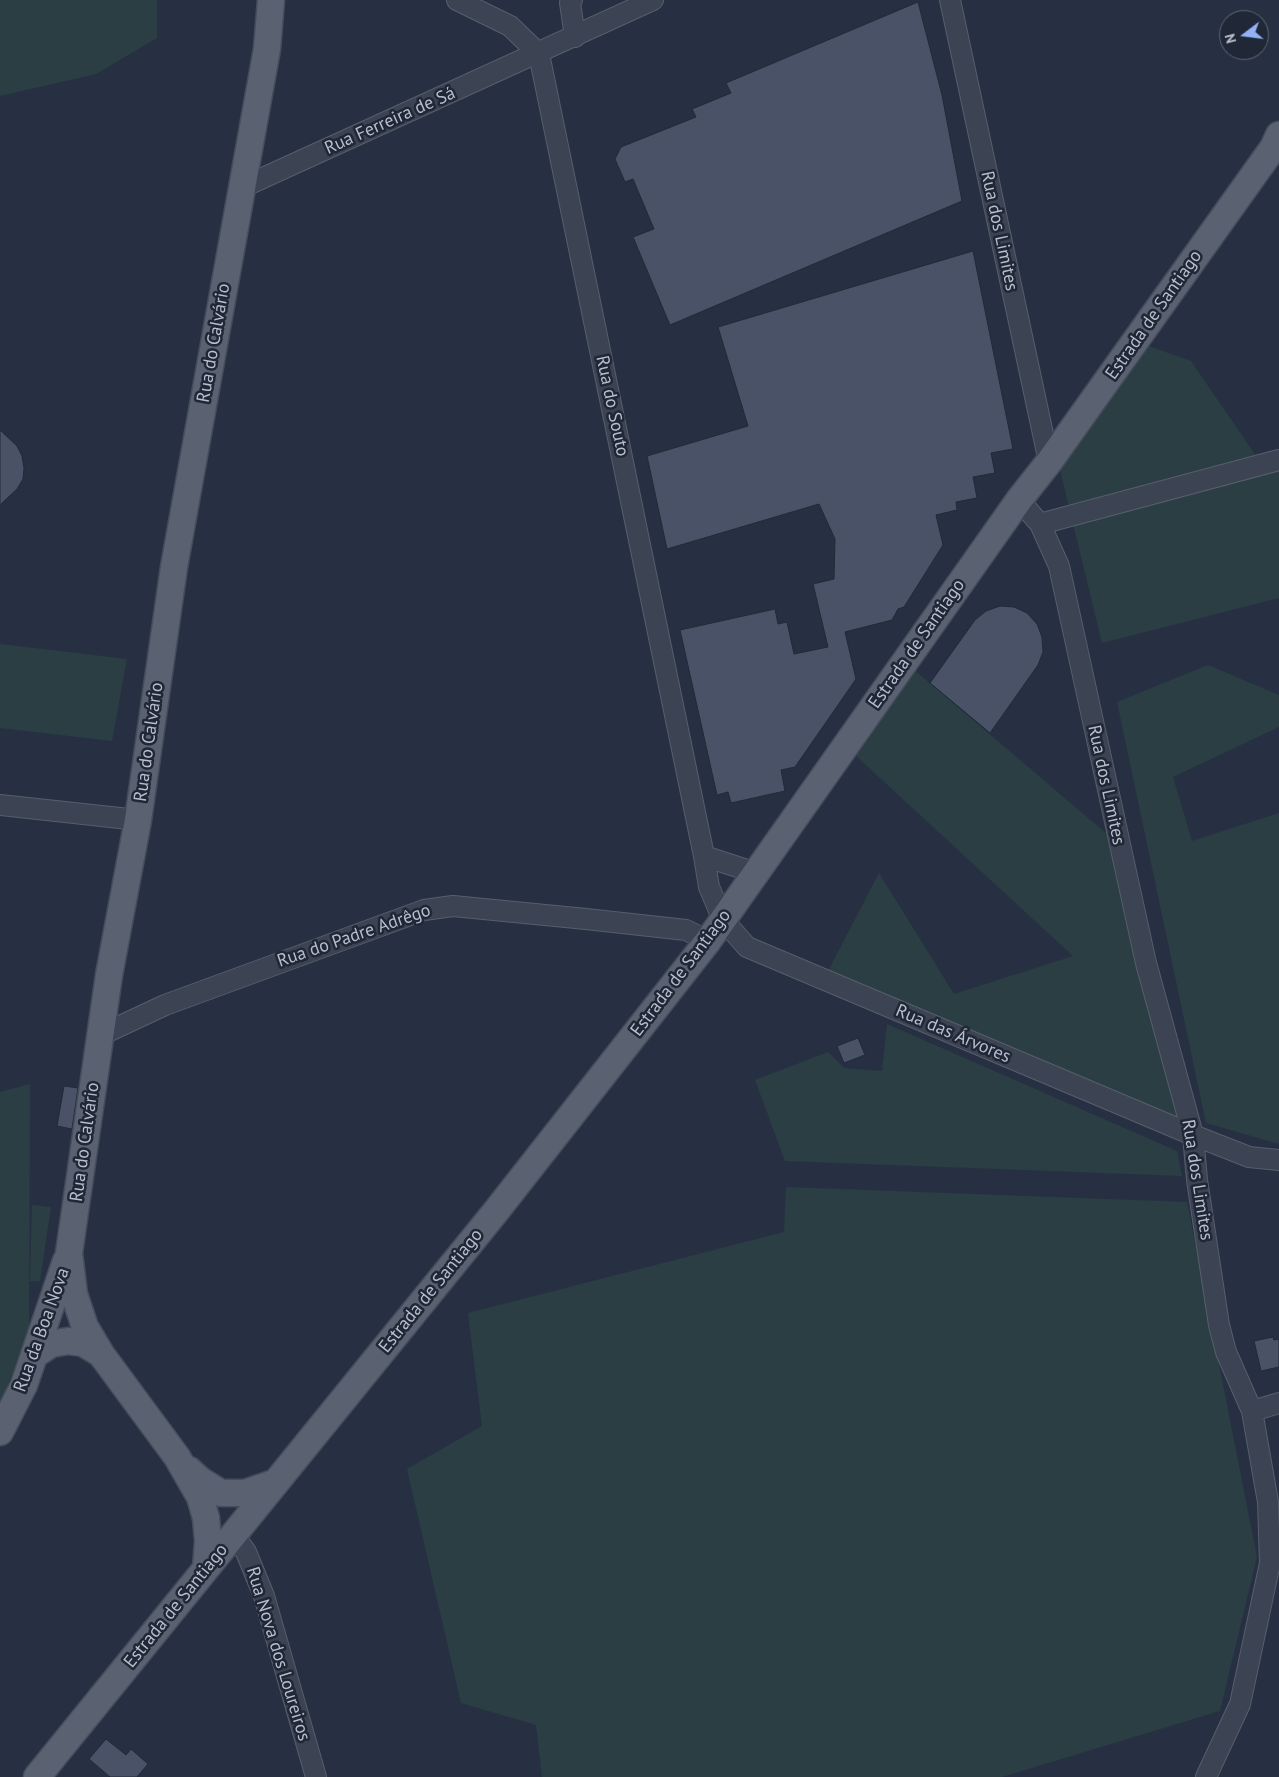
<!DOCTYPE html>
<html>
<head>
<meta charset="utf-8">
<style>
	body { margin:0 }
	#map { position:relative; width:1279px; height:1777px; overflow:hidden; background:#273042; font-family:"PT Sans",sans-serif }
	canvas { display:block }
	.north { position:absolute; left:1219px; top:10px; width:50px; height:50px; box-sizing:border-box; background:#202837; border:1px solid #5d6473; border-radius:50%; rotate:255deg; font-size:14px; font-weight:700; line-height:20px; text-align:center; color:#b9becc }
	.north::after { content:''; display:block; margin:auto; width:18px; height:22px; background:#94b0f6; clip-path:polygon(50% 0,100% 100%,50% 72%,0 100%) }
</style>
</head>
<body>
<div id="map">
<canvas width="1279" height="1777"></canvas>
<div class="north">N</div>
</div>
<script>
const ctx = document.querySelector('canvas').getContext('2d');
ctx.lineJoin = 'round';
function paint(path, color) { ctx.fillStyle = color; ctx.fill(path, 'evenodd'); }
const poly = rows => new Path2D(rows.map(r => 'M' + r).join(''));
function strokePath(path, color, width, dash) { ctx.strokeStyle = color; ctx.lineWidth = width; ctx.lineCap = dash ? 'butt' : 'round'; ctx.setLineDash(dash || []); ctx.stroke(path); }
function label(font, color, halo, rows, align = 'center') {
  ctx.font = font + ' "PT Sans",sans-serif'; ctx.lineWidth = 5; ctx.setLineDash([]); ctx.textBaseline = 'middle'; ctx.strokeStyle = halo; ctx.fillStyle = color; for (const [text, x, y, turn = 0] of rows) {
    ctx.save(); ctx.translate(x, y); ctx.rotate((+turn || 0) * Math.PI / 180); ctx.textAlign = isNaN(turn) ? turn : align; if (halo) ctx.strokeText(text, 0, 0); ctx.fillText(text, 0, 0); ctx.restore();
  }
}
paint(poly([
	[0,0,157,0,157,38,96,74,0,96],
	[1143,344,1191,361,1265,469,1279,466,1279,598,1102,643,1059,466],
	[0,644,127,659,112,741,0,728],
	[1208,665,1279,695,1279,727,1173,777,1192,841,1279,813,1279,1144,1206,1123,1117,702],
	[913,669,1107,834,1178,1120,827,973,879,873,954,994,1073,956,855,755],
	[887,1024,1177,1151,1182,1176,785,1161,755,1080,828,1052,844,1068,882,1071],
	[30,1084,29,1335,0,1403,0,1092],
	[786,1187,1187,1202,1257,1557,1220,1711,1002,1777,542,1777,536,1725,461,1703,407,1469,482,1426,468,1313,784,1232],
	[32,1205,51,1207,40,1281,30,1281]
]), '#2a3e43');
const building = poly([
	[918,2,942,95,962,201,670,325,633,237,654,229,633,179,625,182,615,159,621,147,696,117,692,109,731,93,726,83,918,2],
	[973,251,1013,449,991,453,995,473,973,477,977,498,956,502,957,510,936,515,943,545,904,607,898,609,892,620,845,632,856,679,795,767,781,770,785,791,731,803,728,792,717,795,680,630,775,609,778,624,787,622,794,654,828,647,813,584,834,579,835,539,819,504,667,549,647,456,748,426,718,327,973,251],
	[0,430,17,446,22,456,24,468,23,479,17,489,0,505,0,430],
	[1000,606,1014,607,1027,613,1037,624,1042,637,1043,652,1038,665,990,733,930,683,975,620,986,611,1000,606],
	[858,1038,865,1055,844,1063,837,1046,858,1038],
	[64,1086,78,1088,72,1129,57,1126,64,1086],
	[1273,1337,1274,1340,1279,1339,1279,1367,1261,1371,1254,1341,1273,1337],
	[106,1739,126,1755,131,1749,148,1764,137,1777,110,1777,89,1759,106,1739]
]);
paint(building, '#495266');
strokePath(building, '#222a39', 1);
const minor = poly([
	[457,0,510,26,539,54,704,856,709,887,723,920,747,947,1193,1135,1249,1157,1279,1160],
	[572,0,570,3,575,37],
	[950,0,1049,462],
	[241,188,653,0],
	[1019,500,1040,524,1059,566,1146,963,1193,1135,1197,1180,1219,1325,1226,1352,1252,1411,1268,1502,1270,1563,1240,1704,1206,1777],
	[1040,524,1279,460],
	[0,805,138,820],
	[704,856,756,873],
	[101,1035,165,1005,424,910,453,906,586,919,686,930,708,941],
	[1252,1411,1279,1403],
	[233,1534,246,1552,264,1596,316,1777]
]);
const major = poly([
	[34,1355,51,1344,68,1341,83,1343,101,1354],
	[0,1432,24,1385,66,1261],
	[189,1470,200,1480,221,1493,245,1493,274,1483],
	[206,1568,208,1541,206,1518,200,1497,177,1457,101,1354,85,1327,74,1294,69,1253,109,975,138,820,174,567,267,49,271,0],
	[37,1777,497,1210,708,941,1019,500,1049,462,1273,148,1279,135]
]);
strokePath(minor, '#575e6c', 22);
strokePath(major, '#454c5b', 29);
strokePath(minor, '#3c4352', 20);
strokePath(major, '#5a6272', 26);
label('18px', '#b9becc', '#202837', [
	["Rua Ferreira de Sá",390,121,-24],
	["Rua dos Limites",999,231,78],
	["Estrada de Santiago",1154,315,-55],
	["Rua do Calvário",214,343,-80],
	["Rua do Souto",612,406,78],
	["Estrada de Santiago",917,644,-55],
	["Rua do Calvário",149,742,-82],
	["Rua dos Limites",1106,785,78],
	["Rua do Padre Adrêgo",354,936,-19],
	["Estrada de Santiago",681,973,-53],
	["Rua das Árvores",953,1034,23],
	["Rua do Calvário",85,1142,-82],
	["Rua dos Limites",1197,1180,81],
	["Estrada de Santiago",431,1291,-51],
	["Rua da Boa Nova",42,1330,-70],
	["Estrada de Santiago",176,1606,-51],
	["Rua Nova dos Loureiros",278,1654,73]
]);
</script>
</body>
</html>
